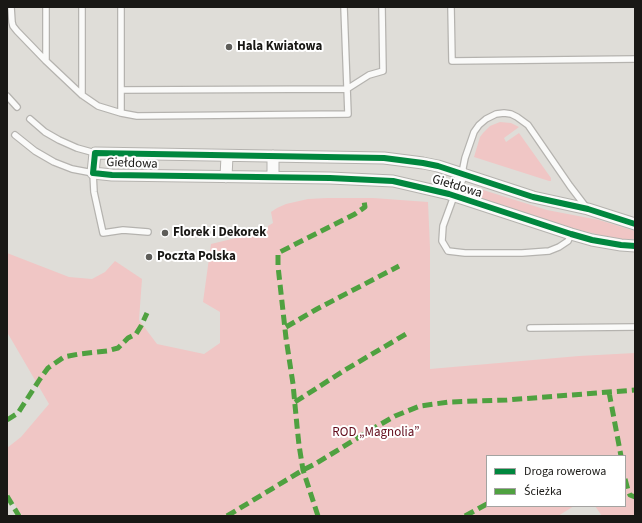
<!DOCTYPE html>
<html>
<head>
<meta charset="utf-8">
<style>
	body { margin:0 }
	#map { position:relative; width:642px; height:523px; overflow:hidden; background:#dfddd8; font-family:"Source Sans 3",sans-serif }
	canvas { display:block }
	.frame { position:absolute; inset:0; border:8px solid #191815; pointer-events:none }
	.legend { position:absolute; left:486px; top:455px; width:140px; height:52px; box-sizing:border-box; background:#fff; border:1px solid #a3a3a1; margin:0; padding:5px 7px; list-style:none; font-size:12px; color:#191815 }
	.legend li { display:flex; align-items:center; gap:8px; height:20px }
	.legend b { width:20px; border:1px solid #a3a3a1 }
</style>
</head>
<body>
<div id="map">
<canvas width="642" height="523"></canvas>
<div class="frame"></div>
<ul class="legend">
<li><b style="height:5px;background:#00873e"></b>Droga rowerowa</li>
<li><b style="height:5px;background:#4fa140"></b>Ścieżka</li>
</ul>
</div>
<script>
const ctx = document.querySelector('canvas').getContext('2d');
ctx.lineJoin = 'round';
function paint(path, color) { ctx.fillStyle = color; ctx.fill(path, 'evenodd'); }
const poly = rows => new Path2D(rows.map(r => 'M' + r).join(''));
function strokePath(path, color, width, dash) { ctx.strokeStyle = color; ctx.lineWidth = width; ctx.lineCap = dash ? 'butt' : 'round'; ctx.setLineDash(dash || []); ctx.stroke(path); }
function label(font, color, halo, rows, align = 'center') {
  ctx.font = font + ' "Source Sans 3",sans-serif'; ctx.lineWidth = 4; ctx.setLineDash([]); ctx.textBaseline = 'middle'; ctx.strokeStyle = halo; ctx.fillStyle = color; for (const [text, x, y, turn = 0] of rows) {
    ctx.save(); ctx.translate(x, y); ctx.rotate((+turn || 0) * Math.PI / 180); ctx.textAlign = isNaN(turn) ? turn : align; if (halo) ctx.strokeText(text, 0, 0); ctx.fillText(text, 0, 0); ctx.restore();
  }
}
paint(poly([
	[500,122,511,123,519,127,504,138,506,142,519,133,551,178,551,181,549,181,546,180,474,157,480,137,483,133,490,126],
	[473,189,480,189,547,210,599,220,635,231,635,239,622,239,604,236,568,227,479,198,474,195,473,192],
	[327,198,373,198,428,202,430,248,430,369,579,356,635,353,635,516,602,516,595,506,625,506,625,456,487,456,487,506,574,506,558,516,22,516,7,492,7,448,21,437,49,404,7,332,7,253,69,277,92,279,105,272,115,261,142,279,139,320,157,344,204,354,220,343,220,312,203,302,211,244,244,236,268,228,268,226,273,223,271,212,277,208,286,204,308,199]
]), '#f0c6c5');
const lane = poly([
	[11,7,12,22,13,26,17,31,46,61,82,95,98,106,121,113,137,116,348,114,344,7],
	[46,7,46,61],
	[82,7,82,95],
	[121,7,121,113],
	[451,7,452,61,635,59],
	[121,90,347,89,369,75,383,71,382,7],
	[7,96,17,107],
	[30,119,45,132,59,140,77,148,95,153],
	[15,135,35,151,54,162,72,169,93,173,94,192,103,233,123,230,148,232],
	[462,173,465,158,474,132,479,125,486,119,496,114,504,113,511,114,517,117,528,125,570,186,586,207],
	[454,196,443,226,442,241,448,251,465,253,522,253,549,251,559,247,568,241,571,234],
	[530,328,635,327]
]);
const street = poly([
	[226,177,227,156],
	[273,177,273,156],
	[454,196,462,173],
	[635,224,588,209,533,197,438,166,423,163,384,158,95,153,93,173,112,175,330,178,393,181,449,194,571,234,592,240,621,245,635,246]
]);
strokePath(lane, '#b5b3af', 8);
strokePath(street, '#b5b3af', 13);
strokePath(lane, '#fafaf9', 5.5);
strokePath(street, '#fafaf9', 11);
strokePath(poly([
	[286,327,317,309,399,266],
	[609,392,621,456],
	[295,402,345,370,406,334],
	[7,420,18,413,40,379,48,368,64,357,79,354,107,351,118,348,128,338,136,334,141,326,147,313],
	[625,479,628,490,630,495,635,497],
	[7,496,19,516],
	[227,516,303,470,315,464,374,428,395,416,420,406,449,402,507,400,635,390],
	[318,516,303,470,299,445,297,426,293,384,286,338,278,266,278,253,355,214,365,207,364,201],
	[465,516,487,504]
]), '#4fa140', 5, [10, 5]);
strokePath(poly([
	[635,224,588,209,533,197,438,166,423,163,384,158,95,153,93,173,112,175,330,178,393,181,449,194,571,234,592,240,621,245,635,246]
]), '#00873e', 6);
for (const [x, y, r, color] of [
	[229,47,4,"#5e5d59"],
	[165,233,4,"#5e5d59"],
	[149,257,4,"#5e5d59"]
]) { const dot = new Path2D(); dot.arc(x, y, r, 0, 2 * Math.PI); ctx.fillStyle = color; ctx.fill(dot); strokePath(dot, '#fff', 1.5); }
label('bold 13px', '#191815', '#fff', [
	["Hala Kwiatowa",237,47],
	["Florek i Dekorek",173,233],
	["Poczta Polska",157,257]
], 'left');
label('13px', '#191815', '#fff', [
	["Giełdowa",132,164,2],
	["Giełdowa",457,187,17]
]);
label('13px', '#620b1b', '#fff', [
	["ROD „Magnolia”",376,433]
]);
</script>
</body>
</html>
